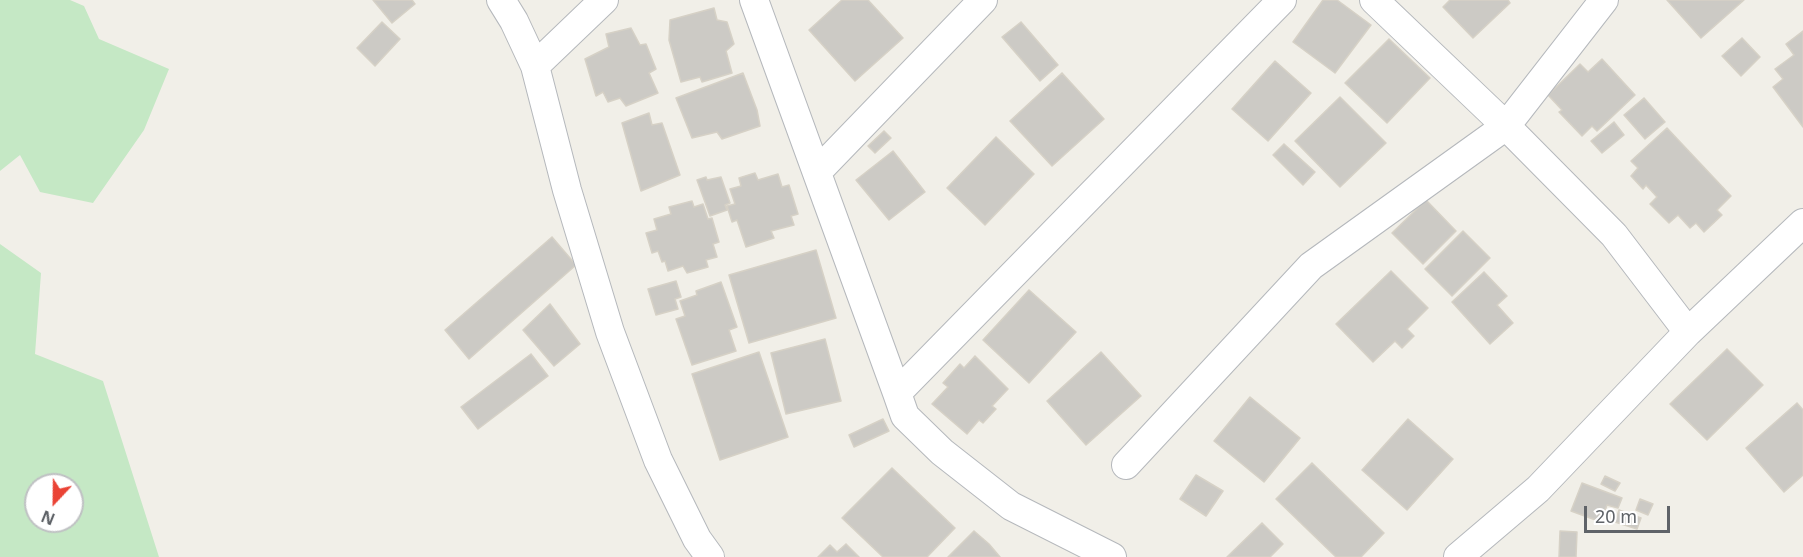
<!DOCTYPE html>
<html>
<head>
<meta charset="utf-8">
<style>
	body { margin:0 }
	#map { position:relative; width:1803px; height:557px; overflow:hidden; background:#f1efe8; font-family:"Noto Sans",sans-serif }
	canvas { display:block }
	.north { position:absolute; left:24px; top:473px; width:60px; height:60px; box-sizing:border-box; background:#fff; border:2px solid #bfc1c3; border-radius:50%; rotate:202deg; font-size:16px; font-weight:700; line-height:24px; text-align:center; color:#5f6368 }
	.north::after { content:''; display:block; margin:auto; width:21px; height:27px; background:#ea4335; clip-path:polygon(50% 0,100% 100%,50% 72%,0 100%) }
	.scale { position:absolute; left:1584px; top:506px; width:86px; height:27px; box-sizing:border-box; border:3px solid #5f6368; border-top:0; padding-left:8px; font-size:18px; line-height:21px; white-space:nowrap; color:#5f6368; -webkit-text-stroke:4px #fff; paint-order:stroke }
</style>
</head>
<body>
<div id="map">
<canvas width="1803" height="557"></canvas>
<div class="north">N</div>
<div class="scale">20 m</div>
</div>
<script>
const ctx = document.querySelector('canvas').getContext('2d');
ctx.lineJoin = 'round';
function paint(path, color) { ctx.fillStyle = color; ctx.fill(path, 'evenodd'); }
const poly = rows => new Path2D(rows.map(r => 'M' + r).join(''));
function strokePath(path, color, width, dash) { ctx.strokeStyle = color; ctx.lineWidth = width; ctx.lineCap = dash ? 'butt' : 'round'; ctx.setLineDash(dash || []); ctx.stroke(path); }
paint(poly([
	[0,0,70,0,84,6,99,39,169,69,144,130,93,203,40,192,20,155,0,171],
	[0,244,41,273,35,354,103,381,159,557,0,557],
	[36,485,72,485,72,521,36,521]
]), '#c5e8c5');
const building = poly([
	[373,0,412,0,415,4,392,23,373,0],
	[842,0,868,0,903,38,855,81,809,30,842,0],
	[1323,0,1337,0,1371,25,1335,73,1293,42,1323,0],
	[1450,0,1508,0,1510,3,1473,38,1443,7,1450,0],
	[1667,0,1744,0,1701,38,1667,0],
	[714,8,717,20,727,22,734,44,726,51,732,73,702,82,700,77,681,82,669,40,670,20,714,8],
	[382,22,400,39,375,66,357,48,382,22],
	[1021,22,1058,65,1040,81,1002,37,1021,22],
	[631,28,640,45,646,44,656,69,649,73,658,93,626,106,620,98,608,102,603,92,596,96,585,59,609,47,606,34,631,28],
	[1803,31,1803,127,1773,87,1783,79,1775,69,1794,55,1786,44,1803,31],
	[1742,38,1760,57,1741,76,1722,56,1742,38],
	[1389,39,1430,78,1387,123,1345,83,1389,39],
	[1602,59,1635,95,1597,131,1592,126,1582,136,1559,112,1562,110,1548,95,1580,64,1588,72,1602,59],
	[1275,61,1311,93,1268,141,1232,109,1275,61],
	[743,73,757,110,760,126,722,139,717,132,692,138,676,98,743,73],
	[1062,73,1104,119,1052,166,1010,121,1062,73],
	[1340,97,1386,143,1340,187,1295,141,1340,97],
	[1644,98,1665,122,1645,139,1624,115,1644,98],
	[649,113,652,125,662,123,680,175,641,191,622,123,649,113],
	[1614,122,1624,135,1602,153,1591,141,1614,122],
	[1667,128,1731,196,1717,210,1722,215,1704,232,1696,223,1690,228,1678,215,1669,223,1650,204,1657,197,1646,185,1643,189,1631,176,1638,168,1631,161,1667,128],
	[884,131,891,138,875,153,868,146,884,131],
	[996,137,1034,174,985,225,947,188,996,137],
	[1284,144,1315,172,1303,185,1273,155,1284,144],
	[893,151,925,192,889,220,856,180,893,151],
	[755,173,758,180,778,174,782,187,789,185,798,214,791,216,794,225,771,231,774,238,746,247,737,220,732,222,727,206,735,204,730,189,741,186,739,178,755,173],
	[706,177,707,180,721,177,730,203,725,205,727,210,710,216,697,180,706,177],
	[1426,200,1456,231,1423,264,1392,233,1426,200],
	[692,201,694,207,703,204,708,219,712,218,719,242,713,244,717,257,706,260,708,267,687,273,683,266,668,271,665,261,662,262,658,251,652,253,646,233,657,230,654,219,671,214,669,207,692,201],
	[1463,231,1490,258,1452,296,1425,269,1463,231],
	[552,237,576,265,469,359,445,330,552,237],
	[816,250,836,318,749,343,729,275,816,250],
	[1391,271,1428,308,1407,329,1414,336,1402,348,1395,341,1373,362,1336,324,1391,271],
	[1484,272,1507,296,1497,305,1513,323,1490,344,1452,302,1484,272],
	[676,281,681,297,675,299,678,309,656,315,648,289,676,281],
	[721,282,737,327,729,330,736,351,692,365,676,319,685,316,680,301,697,295,696,291,721,282],
	[1029,290,1076,332,1029,383,983,340,1029,290],
	[550,304,580,344,554,366,523,330,550,304],
	[825,339,841,401,786,414,771,353,825,339],
	[1727,349,1763,385,1707,440,1670,404,1727,349],
	[759,352,788,437,720,460,692,374,759,352],
	[1101,352,1141,396,1086,445,1047,401,1101,352],
	[531,354,548,376,478,429,461,407,531,354],
	[975,356,1008,389,992,406,996,409,983,423,979,420,967,434,932,404,948,387,943,383,960,364,964,368,975,356],
	[1250,397,1300,438,1264,482,1214,441,1250,397],
	[1797,403,1803,410,1803,475,1784,492,1746,448,1797,403],
	[883,419,889,431,854,447,849,435,883,419],
	[1408,419,1453,459,1407,510,1362,470,1408,419],
	[1312,463,1384,533,1361,557,1336,557,1276,499,1312,463],
	[892,468,955,528,927,557,883,557,842,518,892,468],
	[1196,475,1223,491,1206,516,1180,499,1196,475],
	[1605,476,1620,483,1615,491,1601,484,1605,476],
	[1582,483,1622,498,1618,508,1607,505,1601,522,1571,511,1582,483],
	[1640,499,1653,504,1648,515,1636,510,1640,499],
	[1619,510,1641,518,1637,529,1615,522,1619,510],
	[1262,523,1283,544,1270,557,1227,557,1262,523],
	[974,531,989,544,1000,557,948,557,974,531],
	[1560,531,1577,532,1576,557,1559,557,1560,531],
	[846,544,859,557,818,557,830,545,837,552,846,544]
]);
paint(building, '#cccac5');
strokePath(building, '#d6d1c6', 1.5);
const street = poly([
	[501,0,514,21,535,66,567,190,610,332,658,460,697,539,710,557],
	[754,0,897,393,1282,0],
	[1374,0,1506,126,1614,235,1688,332],
	[535,66,604,0],
	[817,172,983,0],
	[897,393,905,416,942,452,1011,506,1112,557],
	[1126,465,1311,266,1506,126,1604,0],
	[1458,557,1538,489,1688,332,1803,223]
]);
strokePath(street, '#b5b8bc', 30);
strokePath(street, '#fff', 28);
</script>
</body>
</html>
